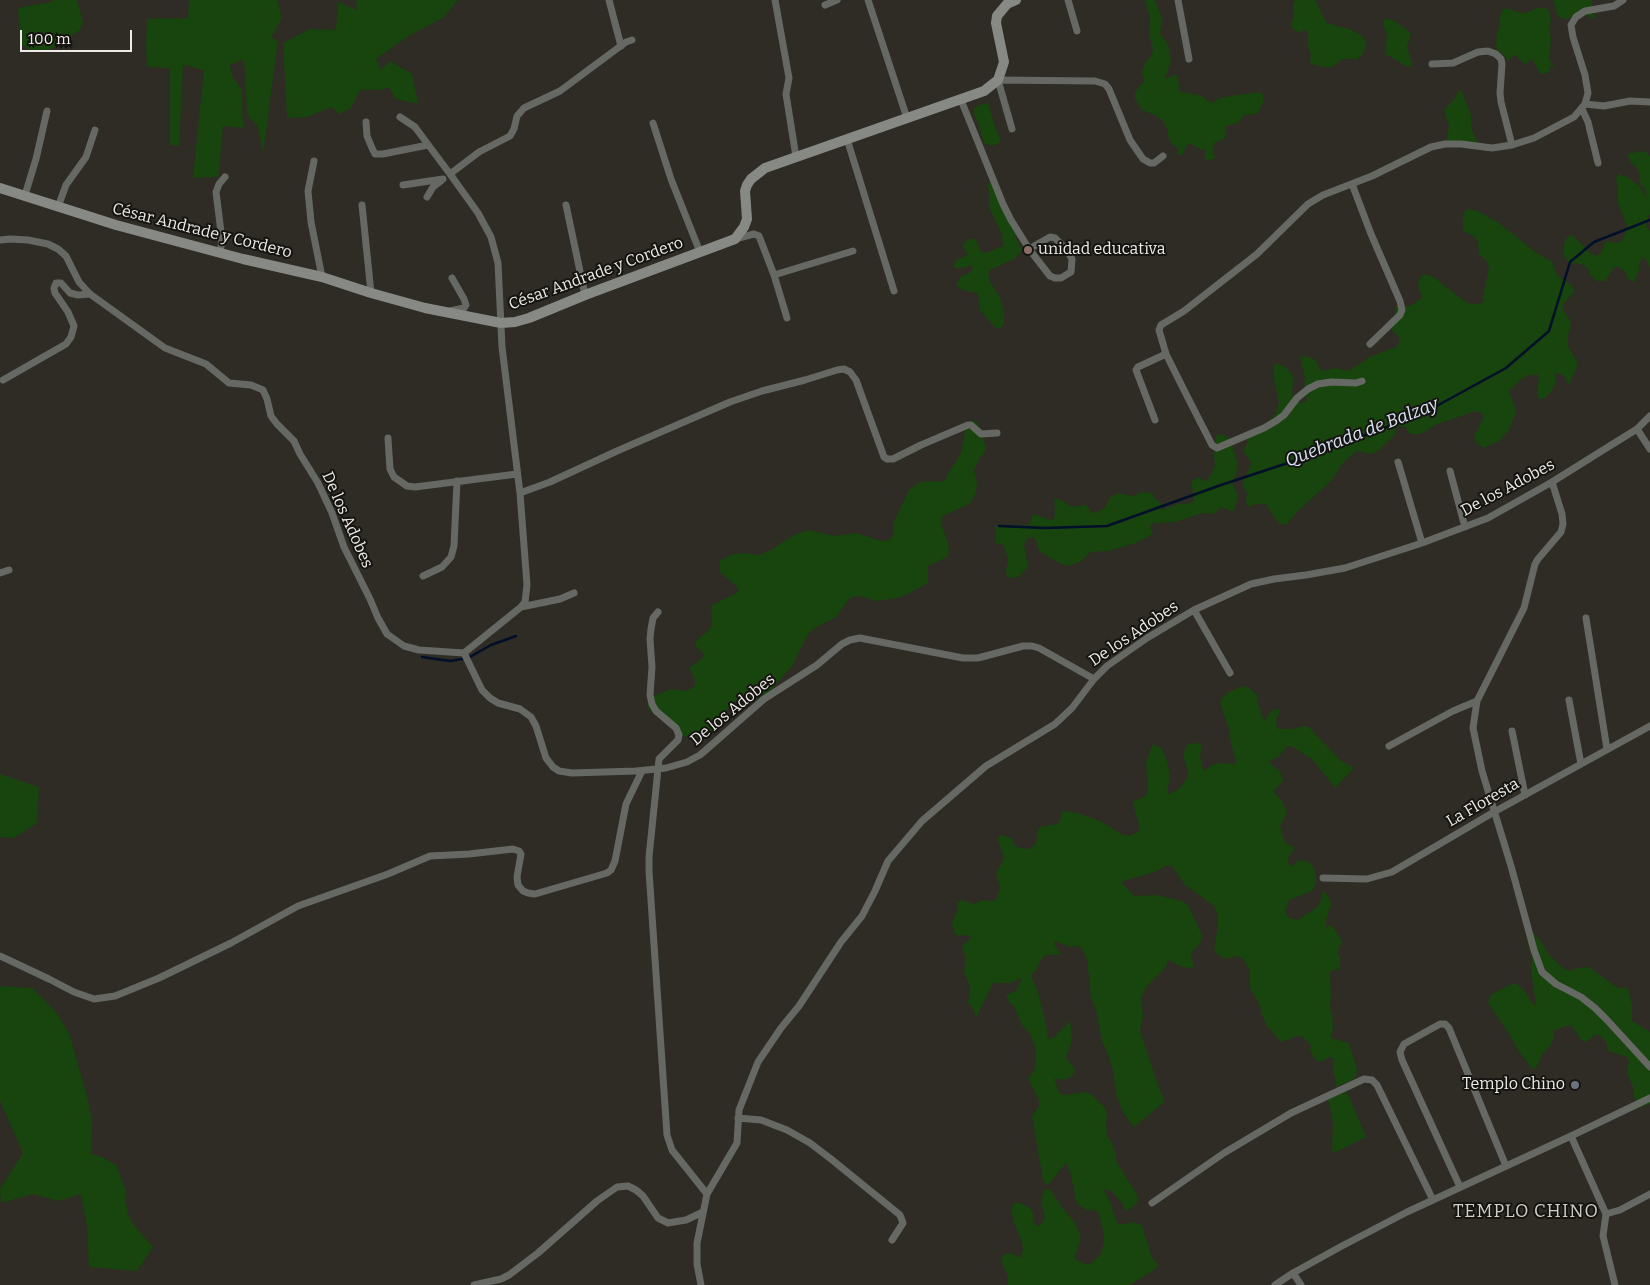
<!DOCTYPE html>
<html>
<head>
<meta charset="utf-8">
<style>
	body { margin:0 }
	#map { position:relative; width:1650px; height:1285px; overflow:hidden; background:#2e2c24; font-family:Bitter,serif }
	canvas { display:block }
	.scale { position:absolute; left:20px; top:30px; width:112px; height:22px; box-sizing:border-box; border:2px solid #ecebe5; border-top:0; padding-left:6px; font-size:15px; line-height:18px; white-space:nowrap; color:#ecebe5; -webkit-text-stroke:4px #151411; paint-order:stroke }
</style>
</head>
<body>
<div id="map">
<canvas width="1650" height="1285"></canvas>
<div class="scale">100 m</div>
</div>
<script>
const ctx = document.querySelector('canvas').getContext('2d');
ctx.lineJoin = 'round';
function paint(path, color) { ctx.fillStyle = color; ctx.fill(path, 'evenodd'); }
const poly = rows => new Path2D(rows.map(r => 'M' + r).join(''));
function strokePath(path, color, width, dash) { ctx.strokeStyle = color; ctx.lineWidth = width; ctx.lineCap = dash ? 'butt' : 'round'; ctx.setLineDash(dash || []); ctx.stroke(path); }
function label(font, color, halo, rows, align = 'center') {
  ctx.font = font + ' Bitter,serif'; ctx.lineWidth = 4; ctx.setLineDash([]); ctx.textBaseline = 'middle'; ctx.strokeStyle = halo; ctx.fillStyle = color; for (const [text, x, y, turn = 0] of rows) {
    ctx.save(); ctx.translate(x, y); ctx.rotate((+turn || 0) * Math.PI / 180); ctx.textAlign = isNaN(turn) ? turn : align; if (halo) ctx.strokeText(text, 0, 0); ctx.fillText(text, 0, 0); ctx.restore();
  }
}
paint(poly([
	[52,0,77,0,83,22,80,30,51,49,34,52,21,44,18,8,52,2],
	[189,0,277,0,282,18,271,38,278,40,263,154,258,126,247,115,245,68,242,59,236,63,230,64,232,76,242,90,243,128,223,126,218,177,193,178,204,70,183,65,179,146,170,145,170,68,147,67,146,46,147,19,188,18],
	[356,0,458,0,444,17,407,37,376,59,381,70,390,61,412,74,418,104,396,99,389,87,380,90,360,90,351,108,339,114,332,107,307,117,287,118,283,43,310,29,336,30,338,2,357,10],
	[1145,0,1155,0,1161,16,1162,24,1160,33,1168,44,1171,62,1165,78,1167,79,1174,75,1177,75,1180,92,1200,95,1211,103,1220,98,1237,95,1260,92,1264,96,1263,102,1257,114,1250,114,1244,115,1238,123,1226,126,1225,137,1222,140,1214,143,1213,149,1215,159,1205,160,1205,149,1201,150,1190,143,1187,145,1182,155,1177,155,1178,148,1173,145,1169,139,1167,129,1163,121,1155,115,1142,110,1135,99,1135,92,1144,81,1142,72,1145,63,1150,57,1153,50,1149,35,1150,19],
	[1295,0,1315,0,1324,18,1327,23,1352,30,1361,35,1365,40,1366,44,1366,48,1361,56,1357,59,1343,59,1332,67,1323,67,1311,64,1310,61,1311,55,1307,43,1308,32,1304,30,1299,33,1292,28,1292,21,1294,17,1293,5],
	[1553,0,1592,0,1592,14,1596,16,1597,14,1594,19,1584,14,1568,19,1564,19,1558,16],
	[1537,8,1544,8,1548,10,1550,13,1551,20,1549,26,1551,40,1549,60,1556,69,1549,65,1550,72,1543,74,1540,73,1533,60,1530,60,1526,64,1522,62,1515,54,1508,61,1502,53,1497,50,1496,44,1497,33,1500,24,1499,18,1503,9,1509,9,1521,13,1529,12],
	[1386,19,1393,20,1411,33,1407,47,1412,63,1411,67,1405,66,1397,60,1385,54,1387,36,1383,22,1383,20],
	[1461,90,1471,115,1471,128,1478,143,1446,143,1449,127,1444,110,1456,97,1458,91],
	[988,103,996,130,1001,139,999,143,992,146,984,143,978,123,974,114,974,109,979,105],
	[1642,151,1646,152,1650,156,1650,216,1649,214,1646,225,1647,228,1650,230,1650,268,1645,258,1643,258,1639,262,1639,270,1634,282,1629,280,1625,272,1618,266,1614,268,1605,281,1597,281,1590,275,1589,270,1584,265,1575,263,1569,264,1563,254,1565,240,1569,236,1572,235,1578,240,1589,252,1596,256,1601,253,1605,241,1617,243,1622,241,1626,231,1627,225,1618,204,1618,192,1616,178,1619,174,1629,178,1640,187,1648,200,1644,188,1640,184,1639,173,1636,167,1631,163,1628,156,1628,154],
	[989,182,991,184,1015,229,1016,238,1022,250,1014,259,990,270,988,274,990,282,1000,297,1004,313,1004,316,1001,307,1004,317,1004,324,1000,329,995,327,980,310,978,293,962,290,957,286,957,282,960,277,971,272,973,265,960,268,955,268,954,265,956,260,966,256,967,253,963,248,963,244,969,239,975,239,977,242,981,252,986,253,1003,246,1002,235,989,207,989,192,987,185],
	[1469,209,1478,211,1499,223,1535,252,1552,262,1557,275,1571,285,1574,291,1573,293,1564,303,1562,308,1571,322,1568,336,1568,346,1577,362,1577,366,1570,382,1568,385,1565,377,1558,373,1555,373,1555,384,1551,392,1545,398,1540,399,1538,398,1537,391,1539,378,1537,374,1526,376,1519,381,1509,391,1515,407,1515,415,1509,430,1499,441,1483,448,1476,442,1474,437,1483,418,1483,414,1476,411,1435,425,1421,434,1410,434,1404,426,1397,427,1394,436,1378,451,1371,454,1356,451,1353,454,1341,465,1331,481,1298,511,1286,525,1278,523,1266,504,1257,504,1247,507,1246,500,1247,493,1243,486,1243,480,1250,468,1251,462,1244,452,1244,449,1247,444,1247,439,1271,419,1276,413,1279,402,1274,379,1273,371,1275,363,1285,367,1291,373,1294,380,1292,389,1293,399,1303,403,1306,401,1307,399,1304,392,1305,377,1300,357,1306,356,1312,358,1316,361,1321,371,1335,368,1348,371,1361,363,1369,357,1396,347,1399,343,1399,337,1392,330,1391,326,1395,315,1396,306,1410,306,1422,298,1418,286,1419,280,1423,274,1432,276,1467,303,1477,304,1484,302,1483,296,1489,268,1486,260,1479,255,1478,242,1474,237,1463,230,1463,214,1466,210],
	[975,420,981,429,986,448,985,452,979,459,974,471,977,482,976,491,974,497,969,504,943,516,941,519,941,523,948,543,949,552,947,557,928,566,928,583,906,595,897,598,877,601,863,597,855,596,850,598,836,617,815,628,808,634,792,666,769,692,756,699,737,700,730,705,715,729,700,737,688,738,679,733,650,711,647,705,648,700,658,694,671,689,686,691,695,686,695,680,689,667,694,665,704,656,703,653,696,647,695,643,699,638,708,631,712,624,711,617,712,605,733,595,738,592,738,588,720,572,720,561,728,556,735,554,743,553,758,555,769,551,794,535,809,530,835,536,856,533,882,541,889,540,892,537,894,532,893,524,909,490,920,482,945,481,948,474,961,453,966,428,969,422],
	[1220,434,1224,435,1230,439,1237,461,1237,471,1232,483,1238,495,1234,511,1231,511,1221,507,1214,514,1202,513,1176,522,1153,523,1150,526,1153,534,1136,543,1108,551,1090,552,1082,561,1068,566,1061,564,1039,551,1037,542,1033,537,1030,537,1026,540,1024,545,1028,567,1018,577,1012,578,1007,577,1006,570,1008,559,1006,552,1002,543,996,544,996,526,1029,525,1033,514,1051,520,1054,519,1055,512,1054,498,1063,501,1071,507,1086,505,1092,513,1094,513,1105,508,1110,497,1118,493,1132,496,1143,492,1152,493,1154,497,1161,504,1161,510,1178,504,1191,503,1193,501,1194,496,1191,483,1196,478,1200,478,1205,481,1208,480,1215,465,1214,456,1216,436],
	[1243,686,1249,688,1257,695,1257,702,1264,721,1272,710,1278,709,1280,711,1276,720,1277,729,1292,729,1304,726,1309,727,1340,760,1354,768,1335,788,1312,759,1291,746,1287,746,1279,756,1269,762,1280,772,1283,779,1282,782,1273,791,1282,801,1286,810,1287,814,1280,825,1282,835,1286,843,1295,848,1290,854,1287,862,1292,867,1298,860,1307,861,1314,868,1316,876,1316,883,1312,891,1289,900,1285,911,1289,918,1298,920,1317,907,1321,901,1323,890,1330,899,1331,905,1326,920,1326,927,1332,925,1342,941,1337,953,1340,957,1340,966,1339,969,1330,971,1330,974,1331,995,1330,1008,1332,1014,1333,1027,1331,1038,1349,1043,1357,1069,1356,1076,1352,1080,1336,1087,1336,1081,1333,1071,1334,1058,1329,1057,1322,1062,1317,1061,1310,1051,1311,1046,1309,1043,1303,1037,1298,1036,1281,1042,1278,1039,1267,1026,1262,1015,1259,1003,1250,989,1250,971,1243,959,1238,956,1226,959,1219,956,1214,950,1218,925,1218,916,1214,906,1185,885,1172,866,1168,865,1155,872,1123,881,1122,883,1134,896,1157,895,1182,901,1188,905,1201,933,1202,940,1200,943,1191,953,1191,957,1194,965,1193,968,1182,967,1168,960,1166,967,1147,986,1141,997,1143,1016,1140,1031,1160,1091,1164,1097,1163,1103,1134,1127,1123,1113,1116,1094,1113,1071,1108,1054,1102,1041,1096,1011,1091,997,1089,983,1090,977,1087,970,1088,963,1083,950,1077,944,1078,946,1070,947,1055,941,1054,944,1061,954,1058,955,1045,955,1039,963,1038,968,1031,975,1039,995,1045,1021,1048,1038,1050,1039,1054,1037,1070,1021,1072,1037,1071,1045,1065,1057,1075,1069,1074,1073,1069,1078,1061,1080,1054,1078,1059,1093,1064,1095,1086,1092,1092,1095,1105,1108,1107,1113,1106,1122,1107,1136,1112,1143,1116,1155,1116,1161,1138,1196,1137,1203,1127,1211,1125,1210,1123,1204,1111,1191,1105,1189,1104,1189,1105,1193,1109,1200,1118,1225,1135,1222,1142,1226,1152,1258,1158,1264,1158,1266,1154,1270,1130,1285,1008,1285,1008,1276,1003,1266,1001,1259,1004,1255,1007,1253,1014,1254,1019,1258,1021,1256,1023,1249,1022,1242,1014,1223,1011,1208,1014,1203,1020,1203,1030,1208,1033,1213,1035,1225,1038,1226,1043,1222,1045,1217,1041,1201,1042,1196,1045,1188,1051,1191,1061,1206,1075,1223,1080,1234,1080,1241,1075,1257,1076,1260,1085,1264,1089,1265,1101,1254,1104,1242,1103,1230,1098,1211,1087,1210,1077,1204,1070,1171,1066,1163,1049,1184,1047,1185,1043,1180,1032,1116,1039,1106,1039,1100,1028,1079,1034,1070,1036,1060,1035,1047,1030,1034,1021,1024,1015,1007,1010,1003,1006,995,1016,991,1022,978,1010,983,995,983,992,985,976,1018,973,1008,968,1003,970,987,964,971,966,959,962,946,969,940,971,936,965,935,958,936,954,933,952,923,958,908,957,902,962,900,974,904,983,900,993,901,996,899,1000,888,996,872,1001,865,1004,858,998,840,999,835,1008,837,1014,840,1014,845,1020,848,1026,849,1031,848,1036,843,1038,831,1040,827,1058,824,1061,817,1061,812,1063,811,1077,813,1098,820,1121,834,1130,836,1139,831,1139,825,1133,804,1134,801,1144,797,1147,793,1148,787,1146,763,1152,746,1154,744,1162,749,1166,758,1170,775,1167,793,1170,794,1180,788,1187,778,1188,772,1183,754,1188,744,1198,743,1202,745,1200,756,1202,767,1204,771,1212,765,1217,763,1235,764,1236,762,1231,744,1229,729,1220,703,1222,698,1229,692],
	[0,774,39,787,37,823,14,838,0,837],
	[1528,929,1531,930,1543,944,1549,955,1563,968,1570,971,1577,968,1589,967,1619,989,1624,987,1628,989,1632,1004,1632,1021,1650,1032,1650,1104,1636,1109,1633,1087,1628,1076,1627,1069,1629,1061,1627,1057,1608,1051,1606,1042,1600,1035,1595,1035,1586,1042,1582,1041,1571,1025,1554,1030,1554,1037,1551,1045,1543,1053,1536,1068,1532,1069,1518,1050,1509,1034,1488,1003,1491,995,1512,984,1517,984,1523,989,1533,1004,1536,1005,1531,970,1532,957,1526,937],
	[0,986,32,988,56,1012,69,1033,87,1096,92,1122,91,1154,102,1157,116,1165,126,1191,125,1199,129,1217,136,1228,153,1247,137,1271,89,1267,87,1226,81,1194,59,1201,33,1194,1,1203,0,1189,23,1153,0,1101],
	[1344,1091,1345,1091,1350,1099,1366,1137,1338,1151,1332,1152,1333,1121,1328,1099,1340,1094]
]), '#18440d');
strokePath(poly([
	[999,526,1045,528,1107,526,1221,485,1306,457,1422,414,1506,368,1549,331,1570,262,1594,242,1650,220],
	[422,657,450,661,468,658,491,645,516,636]
]), '#000f2a', 2.5);
strokePath(poly([
	[609,0,621,46],
	[775,0,789,78,786,94,796,157],
	[868,0,907,118],
	[1068,0,1077,31],
	[1178,0,1189,59],
	[825,5,837,0],
	[1432,64,1453,63,1478,52,1488,51,1496,54,1501,59,1502,64,1500,93,1501,102,1512,145],
	[961,100,1003,204,1011,220,1029,249,1050,276,1055,278,1061,278,1071,272,1072,259,1066,249,1055,238,1050,237,1029,249],
	[1585,104,1604,106,1630,101,1650,102],
	[1582,109,1588,122,1598,163],
	[400,117,415,127,450,174],
	[366,122,367,136,372,148,375,154,383,154,428,145],
	[653,123,671,179,700,252],
	[1012,129,998,80,1095,81,1105,84,1109,89,1130,140,1143,159,1150,163,1154,163,1163,156],
	[847,139,894,291],
	[314,161,308,191,311,222,322,277],
	[1352,184,1371,234,1400,301,1402,310,1400,315,1370,344],
	[403,185,443,179],
	[25,195,36,159,47,111],
	[427,197,433,187,441,181],
	[362,205,371,293],
	[566,205,585,295],
	[58,207,66,185,86,157,95,130],
	[735,239,754,234,759,236,774,275,787,318],
	[0,240,10,239,28,240,48,244,58,249,66,256,79,282,90,294,165,348,206,364,229,383,251,385,263,390,267,399,271,416,277,424,294,441,300,454,318,483,332,513,344,547,370,599,378,618,387,634,404,646,419,650,464,653],
	[220,253,222,240,216,192,219,184,225,177],
	[774,275,853,251],
	[450,311,464,308,466,305,464,299,452,278],
	[3,380,66,344,71,337,74,326,68,312,55,293,54,288,56,283,61,283,70,293,78,295,90,294],
	[1362,381,1356,383,1331,382,1318,384,1308,389,1297,398,1284,415,1276,421,1264,428,1217,448,1212,445,1184,390,1166,354,1159,330,1161,325,1184,311,1257,254,1308,204,1323,195,1372,176,1431,147,1445,144,1461,144,1492,148,1512,145,1534,138,1574,117,1585,104,1588,93,1585,75,1573,37,1571,25,1576,17,1585,11,1614,6,1623,0],
	[1155,420,1136,370,1138,367,1166,354],
	[1637,429,1650,449],
	[388,438,390,469,394,477,407,486,415,487,517,474],
	[1398,462,1422,543],
	[1450,471,1465,527],
	[1552,482,1562,514,1563,524,1561,532,1538,559,1535,564,1524,608,1477,701,1473,728,1482,771,1511,866,1534,950,1542,972,1556,984,1581,997,1595,1008,1607,1020,1650,1067],
	[520,493,550,482,617,451,730,402,762,391,805,380,837,370,844,369,850,372,856,380,884,457,887,459,893,459,921,445,968,425,971,425,981,434,997,433],
	[0,573,9,570],
	[423,576,442,567,451,557,454,546,457,481],
	[521,607,560,599,574,593],
	[1194,610,1230,673],
	[658,612,653,618,651,629,650,639,652,667,650,695,652,704,656,711,676,728,679,735,678,740,659,759,649,857,649,871,667,1135,672,1150,707,1194],
	[1586,618,1607,749],
	[464,653,521,607,525,602,527,585,520,493,502,347,498,263,491,237,478,213,450,174,479,152,510,136,514,129,517,116,524,108,560,91,626,42,632,40],
	[464,653,482,690,490,698,498,703,520,709,531,717,536,726,546,758,553,767,559,771,572,773,636,771,666,768,687,762,700,755,764,699,817,665,842,644,850,640,860,638,963,658,978,658,1023,646,1032,646,1039,648,1094,679],
	[1569,700,1581,764],
	[1512,731,1525,795],
	[1389,746,1453,711,1477,701],
	[1323,878,1367,879,1392,872,1494,812,1650,726],
	[0,956,49,979,74,992,94,999,115,996,159,978,231,943,298,906,388,874,430,856,469,854,513,849,519,851,521,854,517,877,518,885,523,891,528,893,535,894,607,873,611,870,615,861,626,804,642,771],
	[738,1118,761,1120,787,1130,810,1143,831,1159,900,1215,903,1223,892,1240],
	[1571,1136,1606,1214,1603,1236,1615,1285],
	[1460,1187,1402,1060,1400,1052,1404,1044,1440,1024,1445,1024,1449,1028,1506,1166],
	[1152,1203,1224,1153,1291,1113,1364,1079,1372,1080,1377,1085,1433,1200],
	[1606,1214,1620,1210,1650,1194],
	[1293,1273,1301,1285],
	[474,1285,501,1279,509,1275,538,1253,597,1201,617,1187,628,1186,636,1190,643,1196,658,1218,668,1223,686,1220,703,1212],
	[701,1285,697,1264,697,1243,707,1194,737,1143,739,1110,758,1062,781,1028,799,1006,841,942,862,916,875,891,888,861,922,821,986,766,1055,724,1072,708,1094,679,1107,666,1147,638,1194,610,1251,584,1274,579,1306,575,1345,568,1422,543,1488,518,1552,482,1608,447,1637,429,1650,416],
	[1275,1285,1293,1273,1340,1247,1407,1212,1571,1136,1650,1098]
]), '#666864', 7);
strokePath(poly([
	[0,188,116,225,243,259,322,277,371,293,425,308,501,323,515,322,529,318,585,295,735,239,744,227,747,219,745,191,747,185,751,179,765,168,984,91,998,80,1004,62,996,23,997,16,1007,4,1016,0]
]), '#878a84', 10);
for (const [x, y, r, color] of [
	[1028,250,5,"#8d6e63"],
	[1575,1085,5,"#6b7280"]
]) { const dot = new Path2D(); dot.arc(x, y, r, 0, 2 * Math.PI); ctx.fillStyle = color; ctx.fill(dot); strokePath(dot, '#151411', 2); }
label('16px', '#ecebe5', '#151411', [
	["César Andrade y Cordero",202,231,14],
	["César Andrade y Cordero",596,274,-20],
	["De los Adobes",1508,488,-28],
	["De los Adobes",347,520,66],
	["De los Adobes",1134,634,-34],
	["De los Adobes",733,710,-39],
	["La Floresta",1483,803,-30]
]);
label('16px', '#ecebe5', '#151411', [
	["unidad educativa",1038,250],
	["Templo Chino",1565,1085,"right"]
], 'left');
label('italic 18px', '#d8e4f5', '#151411', [
	["Quebrada de Balzay",1362,433,-21]
]);
ctx.letterSpacing = '1px';
label('18px', '#d1cfc4', '#151411', [
	["TEMPLO CHINO",1526,1212]
]);
ctx.letterSpacing = '0px';
</script>
</body>
</html>
